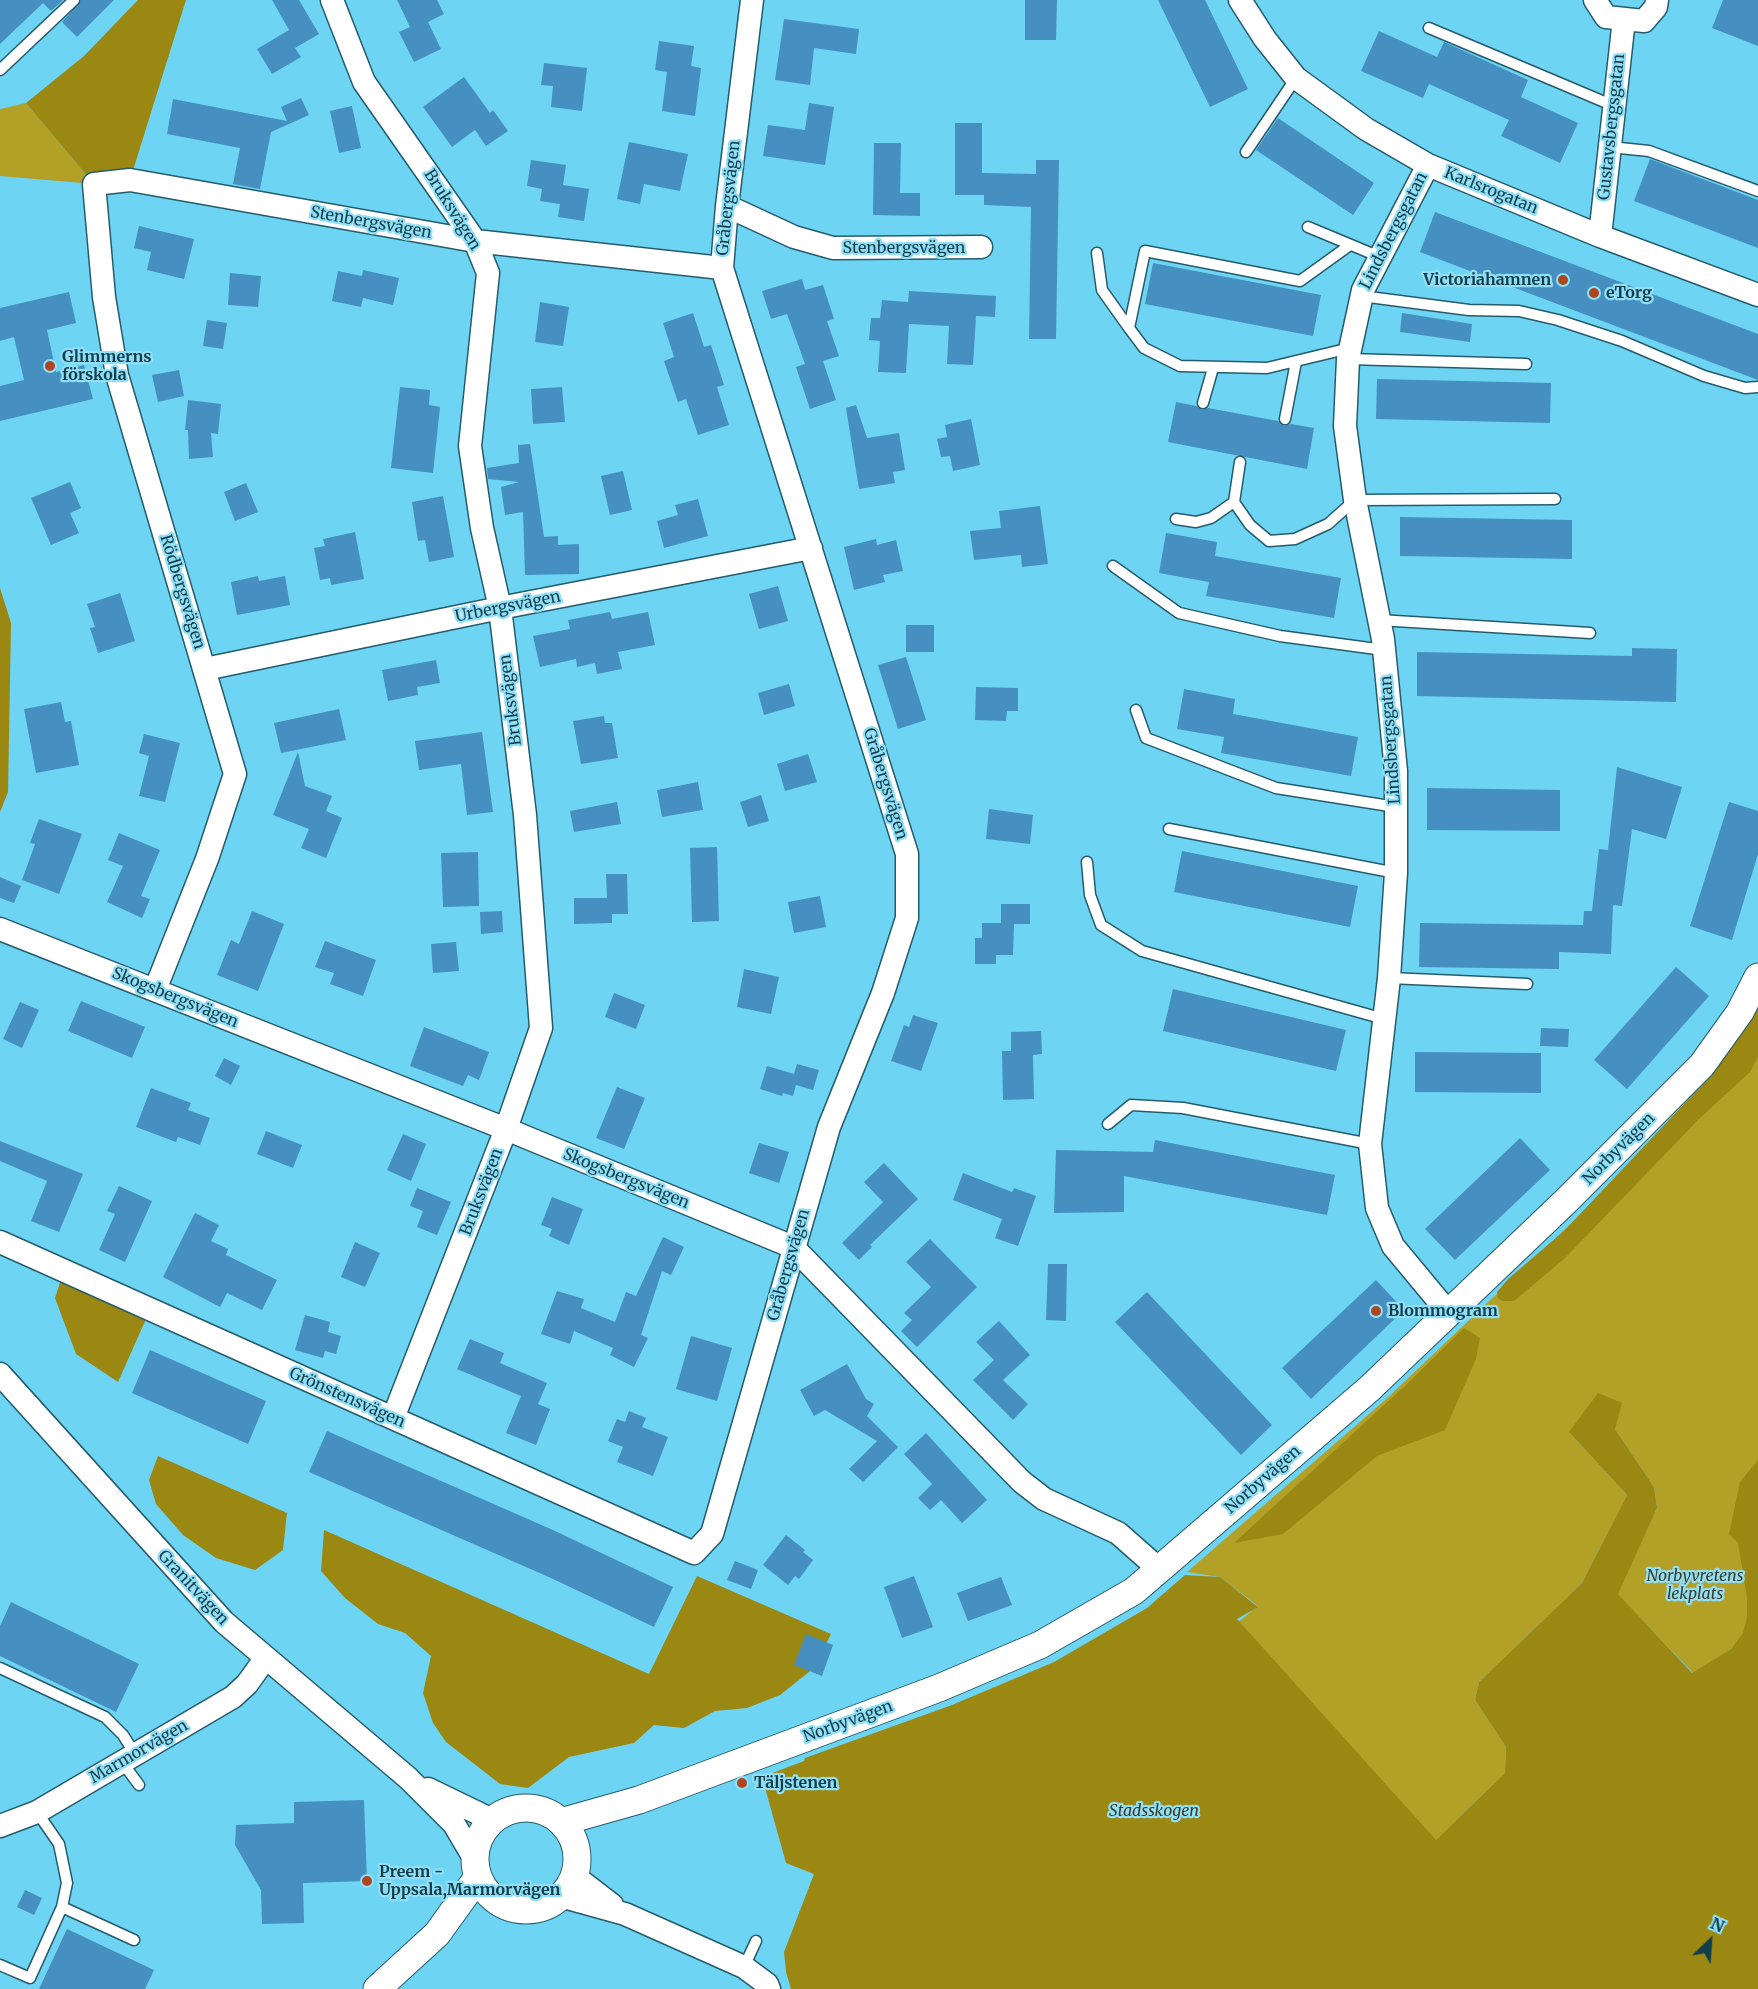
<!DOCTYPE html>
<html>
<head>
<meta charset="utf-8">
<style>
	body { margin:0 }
	#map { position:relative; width:1758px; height:1989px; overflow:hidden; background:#6ed4f3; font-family:Merriweather,serif }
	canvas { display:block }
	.north { position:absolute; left:1680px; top:1911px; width:60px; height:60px; -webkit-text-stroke:4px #91dff7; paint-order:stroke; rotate:25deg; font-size:16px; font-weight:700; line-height:24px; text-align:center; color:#113e4a }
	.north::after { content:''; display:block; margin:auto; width:21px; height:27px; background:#113e4a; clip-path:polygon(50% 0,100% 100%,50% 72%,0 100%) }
</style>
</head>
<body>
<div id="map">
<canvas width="1758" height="1989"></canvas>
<div class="north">N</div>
</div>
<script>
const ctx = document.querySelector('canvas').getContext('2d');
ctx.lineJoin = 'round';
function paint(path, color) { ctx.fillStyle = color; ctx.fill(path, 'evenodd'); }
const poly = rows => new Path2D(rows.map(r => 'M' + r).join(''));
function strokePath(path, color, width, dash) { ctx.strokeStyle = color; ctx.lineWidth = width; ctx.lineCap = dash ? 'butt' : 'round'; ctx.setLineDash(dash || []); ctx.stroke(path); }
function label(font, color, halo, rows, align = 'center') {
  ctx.font = font + ' Merriweather,serif'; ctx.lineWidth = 4.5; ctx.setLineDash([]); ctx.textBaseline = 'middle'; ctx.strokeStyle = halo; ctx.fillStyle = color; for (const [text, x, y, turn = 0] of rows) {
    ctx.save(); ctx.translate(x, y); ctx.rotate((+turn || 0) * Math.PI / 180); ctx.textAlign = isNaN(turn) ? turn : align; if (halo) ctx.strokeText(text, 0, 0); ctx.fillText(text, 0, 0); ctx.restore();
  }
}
paint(poly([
	[26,103,94,184,0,176,0,109],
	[1758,1020,1758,1621,1731,1649,1693,1673,1617,1594,1657,1508,1654,1487,1615,1429,1569,1432,1627,1495,1582,1583,1479,1682,1475,1700,1506,1747,1505,1773,1425,1851,1231,1628,1258,1606,1220,1577,1187,1572,1384,1401,1580,1215,1717,1078]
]), '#b3a027');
paint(poly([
	[138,0,186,0,130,180,94,184,26,103,84,56],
	[0,588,11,623,8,792,0,812],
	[1758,1003,1758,1057,1750,1072,1699,1119,1565,1258,1514,1301,1502,1301,1498,1298,1497,1292,1508,1279,1564,1231,1703,1084,1744,1031],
	[64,1270,150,1310,118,1382,76,1354,55,1298],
	[1464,1328,1480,1338,1476,1359,1445,1430,1377,1456,1283,1534,1234,1543,1409,1382],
	[1598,1393,1622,1403,1615,1429,1654,1487,1657,1508,1618,1594,1692,1673,1731,1649,1743,1633,1747,1617,1747,1597,1738,1543,1729,1534,1740,1482,1758,1460,1758,1989,791,1989,786,1972,784,1952,814,1874,786,1863,762,1777,804,1761,805,1758,952,1705,1054,1662,1147,1608,1185,1575,1220,1577,1258,1607,1237,1619,1436,1840,1505,1773,1506,1747,1475,1700,1479,1682,1582,1583,1627,1495,1569,1432],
	[158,1456,287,1513,283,1550,255,1570,216,1558,183,1535,156,1504,149,1480],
	[324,1530,649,1674,697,1576,831,1634,814,1668,780,1695,747,1708,715,1711,684,1728,654,1725,634,1743,569,1757,528,1788,500,1784,446,1742,433,1723,423,1693,431,1656,405,1633,378,1624,345,1598,321,1571]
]), '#9a8813');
paint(poly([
	[0,0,63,0,51,11,43,3,0,44],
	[81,0,114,0,77,37,62,22],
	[272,0,299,0,319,34,295,48,301,57,272,74,257,49,289,30],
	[397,0,437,0,444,14,428,22,441,49,414,62,399,32,410,27],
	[1025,0,1057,0,1056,40,1025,40],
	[1158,0,1205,0,1248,89,1210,107],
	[1723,0,1758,0,1758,46,1712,28],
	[784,19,859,29,856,54,814,48,810,85,775,80],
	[1379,31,1437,57,1444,42,1528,80,1521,97,1578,123,1560,163,1501,136,1509,120,1429,84,1423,98,1361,71],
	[659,41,694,46,691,66,701,68,695,116,662,111,667,72,655,70],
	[544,63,587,68,582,111,551,107,553,86,541,85],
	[464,77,490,113,493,110,508,131,486,146,475,130,452,147,423,107],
	[301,98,309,115,271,132,260,189,233,184,240,148,167,134,173,99,287,121,281,107],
	[809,103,834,107,825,165,763,156,768,125,805,130],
	[352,106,361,148,339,153,330,111],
	[1278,118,1374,183,1353,215,1256,150],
	[955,123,982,123,982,173,1036,174,1036,160,1059,160,1056,339,1029,339,1031,207,984,205,984,195,955,195],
	[629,142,688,154,680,191,644,184,640,204,617,199],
	[874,143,901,143,900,193,920,193,920,216,873,215],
	[1650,159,1758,200,1758,248,1634,201],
	[531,160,566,165,563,185,589,189,584,221,558,217,560,204,540,201,542,189,527,186],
	[1435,212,1758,334,1758,380,1420,252],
	[139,226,194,239,184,279,147,270,151,252,134,248],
	[1153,263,1321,295,1313,336,1145,304],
	[363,270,399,278,393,305,363,298,361,307,332,301,338,271,362,276],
	[230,273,261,276,258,307,228,305],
	[802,279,805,290,823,285,834,319,827,321,839,356,823,361,836,400,810,409,796,367,805,364,787,314,771,319,762,291],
	[909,291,996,296,995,317,976,316,973,365,947,364,949,326,909,324,906,373,878,372,880,341,869,340,871,318,880,318,882,300,908,302],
	[69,292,76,323,47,330,56,372,84,365,93,399,0,421,0,386,24,380,14,337,0,341,0,308],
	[540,302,569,307,563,346,535,342],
	[693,313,704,347,711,345,724,385,717,387,729,425,698,435,686,399,678,402,664,361,674,357,663,323],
	[1402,313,1472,324,1470,342,1400,332],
	[207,320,227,323,223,349,203,346],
	[179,370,184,396,158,402,152,375],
	[1377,379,1551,383,1550,423,1376,419],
	[400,387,430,390,429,405,440,407,433,473,391,468],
	[562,387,565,422,533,424,531,389],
	[188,400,221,404,218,434,211,433,213,457,189,459,188,430,185,430],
	[1176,402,1196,406,1202,410,1208,408,1278,421,1284,426,1291,424,1314,428,1307,469,1168,442],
	[856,405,867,438,899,433,905,470,893,472,895,483,859,489,846,408],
	[971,419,980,465,953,471,950,456,941,457,937,439,947,437,945,425],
	[530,444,544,537,558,536,558,545,579,544,579,574,525,575,523,512,505,515,501,487,519,482,488,479,487,468,519,463,518,445],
	[623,471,632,510,610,515,601,476],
	[70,482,81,508,70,513,79,533,51,545,31,498],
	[246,483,258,512,235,521,224,492],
	[443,496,454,557,429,562,425,540,418,541,412,502],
	[698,499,708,536,664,548,657,521,678,515,675,505],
	[1040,506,1048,564,1022,567,1021,555,974,560,970,531,1001,528,999,511],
	[1400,517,1572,520,1572,559,1400,556],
	[355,532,364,579,331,585,330,578,320,580,314,548,325,546,323,539],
	[1166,533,1217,542,1215,556,1341,578,1334,618,1206,596,1209,582,1159,573],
	[876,539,877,545,896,540,903,571,883,575,885,582,854,590,844,547],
	[258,576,259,581,285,576,290,605,237,615,231,582],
	[778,586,788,621,759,629,749,594],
	[120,593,135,641,98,653,90,628,95,627,87,604],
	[610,612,612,619,648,612,655,645,618,652,622,669,597,674,595,663,577,667,576,659,540,667,533,636,570,629,568,620],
	[906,625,934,625,934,652,906,652],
	[1632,648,1677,649,1676,702,1417,696,1417,652,1632,656],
	[906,657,926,720,898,729,878,665],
	[436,660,440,683,417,687,418,695,388,701,382,670],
	[789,684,795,706,764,715,758,693],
	[976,687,1018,688,1018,711,1007,711,1006,721,975,720],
	[1184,689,1235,699,1233,714,1358,737,1351,776,1221,753,1224,737,1177,729],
	[61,702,65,722,71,721,79,765,36,773,24,709],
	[339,709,346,740,281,753,274,723],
	[604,716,605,723,612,723,618,758,581,764,573,721],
	[482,732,493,812,467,815,461,764,419,770,415,741],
	[144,734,180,743,165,802,139,796,149,756,139,753],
	[298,752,305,786,332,796,326,811,342,818,326,858,301,848,309,829,273,815],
	[808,754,817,782,785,791,777,764],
	[1617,767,1682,787,1666,839,1632,829,1622,906,1613,905,1611,954,1559,952,1559,969,1419,967,1420,923,1583,925,1584,911,1592,911,1599,849,1608,850],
	[698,782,703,810,662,817,657,790],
	[1427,788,1560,790,1560,831,1427,830],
	[761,795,769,821,748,827,740,802],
	[617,802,621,824,574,832,570,811],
	[1729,802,1758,811,1758,854,1732,940,1690,926],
	[989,809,1033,815,1030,844,986,839],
	[39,819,82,834,59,894,22,880,35,844,30,843],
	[119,833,160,850,141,896,150,899,142,918,107,902,123,866,108,860],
	[717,847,719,921,692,922,690,848],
	[1182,851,1358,886,1350,927,1174,892],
	[478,852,479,906,443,907,441,853],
	[606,874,627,874,628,914,612,914,612,923,574,924,574,898,607,898],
	[0,877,21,886,14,903,0,898],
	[820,896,826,927,794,933,788,902],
	[1001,904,1030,904,1030,924,1014,924,1013,955,996,955,996,964,975,964,975,938,982,938,982,923,1001,923],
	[252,911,284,924,258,991,217,975,231,940,239,944],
	[502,911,503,932,481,934,480,912],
	[325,941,376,960,363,996,330,984,334,973,315,967],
	[456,942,459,971,433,973,431,944],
	[1676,967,1709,996,1627,1089,1594,1060],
	[744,969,779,977,771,1014,737,1007],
	[1173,989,1346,1030,1336,1071,1163,1031],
	[614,993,645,1005,636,1029,605,1017],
	[81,1001,145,1027,132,1058,68,1031],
	[20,1002,39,1010,22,1048,3,1039],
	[913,1015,938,1023,921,1071,891,1061,904,1025,909,1027],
	[424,1027,489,1052,479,1080,468,1075,463,1086,410,1066],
	[1541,1028,1569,1029,1568,1047,1540,1046],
	[1041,1031,1042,1054,1033,1055,1034,1099,1003,1100,1002,1051,1011,1051,1011,1032],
	[1415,1052,1541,1053,1541,1093,1415,1092],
	[224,1058,240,1066,231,1085,215,1076],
	[797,1064,819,1070,813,1090,796,1085,793,1096,783,1093,782,1096,760,1089,767,1066,794,1074],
	[617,1087,645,1098,624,1149,596,1138],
	[151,1088,191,1103,188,1110,210,1118,200,1145,178,1137,176,1142,136,1127],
	[266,1131,302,1145,293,1168,257,1154],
	[403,1134,426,1144,411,1181,387,1170],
	[1520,1138,1550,1170,1455,1260,1425,1229],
	[1155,1140,1335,1175,1327,1215,1124,1176,1124,1212,1054,1213,1056,1150,1153,1152],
	[0,1141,83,1174,59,1232,31,1221,47,1181,0,1161],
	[759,1143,789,1152,779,1183,749,1173],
	[884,1163,918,1199,870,1245,872,1247,859,1260,842,1243,883,1202,864,1182],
	[963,1173,1012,1192,1014,1188,1036,1196,1018,1246,995,1238,1002,1219,953,1200],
	[119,1186,152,1201,125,1262,99,1250,115,1214,107,1211],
	[417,1188,451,1202,437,1235,417,1227,423,1211,410,1206],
	[552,1197,583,1209,569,1245,549,1236,552,1229,541,1225],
	[195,1213,219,1225,211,1241,228,1249,226,1255,277,1280,262,1310,227,1293,220,1307,163,1277],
	[663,1237,684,1247,671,1275,662,1271,641,1335,648,1338,634,1367,610,1355,613,1348,574,1331,570,1344,541,1334,557,1291,584,1299,581,1308,615,1322,626,1292,636,1296],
	[930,1239,977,1287,917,1347,901,1331,912,1320,904,1313,931,1287,906,1262],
	[355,1242,380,1253,365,1287,341,1277],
	[1048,1264,1067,1264,1066,1321,1046,1320],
	[1376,1280,1404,1310,1311,1399,1282,1368],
	[1147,1292,1272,1425,1241,1455,1115,1322],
	[305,1315,330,1322,328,1332,341,1336,336,1354,325,1351,323,1358,295,1350],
	[999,1321,1030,1355,1003,1380,1028,1404,1013,1420,973,1380,994,1360,976,1342],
	[691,1336,732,1348,717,1401,676,1389],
	[470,1339,504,1353,500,1363,547,1383,538,1404,550,1409,536,1445,506,1433,521,1396,457,1369],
	[150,1350,266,1401,248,1444,132,1393],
	[847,1364,866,1399,874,1404,867,1416,898,1447,863,1482,849,1469,877,1441,825,1410,814,1416,800,1390],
	[629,1411,646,1418,642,1427,668,1437,653,1476,617,1462,623,1447,608,1441,617,1419,625,1422],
	[327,1431,553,1530,673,1587,654,1627,551,1578,309,1472],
	[926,1433,987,1500,962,1523,941,1500,930,1510,918,1498,932,1484,904,1454],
	[786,1535,805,1550,803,1552,813,1560,799,1579,795,1576,788,1585,763,1565],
	[735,1561,758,1570,751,1589,727,1580],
	[914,1576,933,1627,902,1638,884,1587],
	[1001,1577,1012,1605,968,1621,957,1593],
	[11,1602,139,1664,116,1712,0,1656,0,1626],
	[806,1634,833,1645,822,1676,794,1665],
	[364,1800,367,1881,303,1883,304,1923,262,1924,261,1890,235,1845,236,1825,294,1823,294,1802],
	[25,1890,42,1898,34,1915,17,1907],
	[67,1929,154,1970,145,1989,39,1989]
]), '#4690c1');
const service = poly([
	[1429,28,1614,106],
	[0,70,74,0],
	[1610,147,1649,151,1758,191],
	[1246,152,1296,78],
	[1308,227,1380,257],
	[1097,253,1102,290,1129,328,1144,348,1180,366,1267,368,1350,348],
	[1361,296,1469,310,1519,311,1558,320,1622,341,1704,376,1745,388,1758,387],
	[1129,328,1145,251,1300,281,1350,245],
	[1348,359,1526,364],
	[1203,403,1213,368],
	[1285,419,1296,362],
	[1240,462,1234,502,1250,525,1269,541,1295,539,1328,524,1355,500,1555,499],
	[1176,519,1196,522,1211,518,1234,502],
	[1113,566,1179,613,1280,636,1384,650],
	[1379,620,1590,633],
	[1136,710,1146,738,1276,788,1396,807],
	[1169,829,1396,873],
	[1087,862,1090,895,1101,925,1142,951,1384,1019],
	[1389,978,1527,984],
	[1108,1124,1131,1105,1183,1108,1370,1144],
	[0,1668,105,1717,123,1735,135,1754],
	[122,1762,139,1785],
	[37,1812,59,1844,67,1883,62,1907],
	[0,1965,30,1978,62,1907,134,1940],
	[744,1967,756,1941]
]);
const minor = poly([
	[332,0,364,82,475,241,488,273,470,446,482,528,500,608,525,815,541,1028,506,1129,393,1418],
	[1240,0,1265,39,1296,78,1366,129,1428,165,1600,236,1758,295],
	[1595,0,1606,17,1644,21,1656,7,1657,0],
	[1428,165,1363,290,1348,359,1345,426,1355,500,1383,639,1396,771,1396,873,1389,978,1370,1144,1377,1208,1393,1246,1447,1311],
	[727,206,794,237,833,248,981,247],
	[1600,236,1624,19],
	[205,669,500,608,811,548],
	[0,929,506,1129,793,1247,1022,1482,1044,1499,1118,1533,1160,1570],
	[155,990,207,859,235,774,117,375,104,297,94,184,130,180,475,241,722,268],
	[0,1242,694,1553,712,1534,829,1127,883,993,907,918,907,854,722,268,727,206,752,0],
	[0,1374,224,1622,408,1778,454,1824,474,1858],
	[428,1789,492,1820],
	[0,1826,37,1812,233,1697,247,1684,265,1659],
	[573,1875,612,1905],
	[560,1896,625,1914,744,1967,767,1984,769,1989]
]);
const tertiary = poly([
	'475 1859a51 51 0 1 1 102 0a51 51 0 1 1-102 0Z',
	[561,1822,639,1800,939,1688,1040,1645,1134,1591,1369,1389,1565,1202,1702,1065,1740,1012,1758,977],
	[377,1989,437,1934,478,1877]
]);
strokePath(service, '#255c6c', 13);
strokePath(minor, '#255c6c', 25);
strokePath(tertiary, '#255c6c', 29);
strokePath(service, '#fff', 10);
strokePath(minor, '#fff', 22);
strokePath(tertiary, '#fff', 27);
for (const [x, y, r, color] of [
	[1563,280,6,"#ad461f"],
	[1594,293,6,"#ad461f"],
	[50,366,6,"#ad461f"],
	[1376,1311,6,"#ad461f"],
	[742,1783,6,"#ad461f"],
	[367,1881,6,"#ad461f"]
]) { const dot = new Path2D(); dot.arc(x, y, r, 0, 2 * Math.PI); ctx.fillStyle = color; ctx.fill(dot); strokePath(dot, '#91dff7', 2); }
label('16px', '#113e4a', '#91dff7', [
	["Gustavsbergsgatan",1612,127,-84],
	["Karlsrogatan",1491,191,22],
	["Gråbergsvägen",729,198,-84],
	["Bruksvägen",452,210,58],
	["Stenbergsvägen",371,223,10],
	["Lindsbergsgatan",1394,231,-63],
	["Stenbergsvägen",904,248],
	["Rödbergsvägen",182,592,73],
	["Urbergsvägen",508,607,-11],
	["Bruksvägen",511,700,-97],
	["Lindsbergsgatan",1391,740,-94],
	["Gråbergsvägen",885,784,73],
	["Skogsbergsvägen",175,998,22],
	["Norbyvägen",1619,1149,-45],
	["Skogsbergsvägen",626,1179,22],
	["Bruksvägen",482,1192,-69],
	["Gråbergsvägen",789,1265,-74],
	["Grönstensvägen",347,1398,24],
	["Norbyvägen",1263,1480,-41],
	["Granitvägen",193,1588,47],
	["Norbyvägen",848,1722,-20],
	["Marmorvägen",139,1752,-30]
]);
label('bold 16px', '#113e4a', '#91dff7', [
	["Victoriahamnen",1551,280,"right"],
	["eTorg",1606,293],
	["Glimmerns",62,357],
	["förskola",62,375],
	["Blommogram",1388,1311],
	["Täljstenen",754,1783],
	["Preem -",379,1872],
	["Uppsala,Marmorvägen",379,1890]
], 'left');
label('italic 16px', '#3e3a23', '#91dff7', [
	["Norbyvretens",1695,1576],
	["lekplats",1695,1594],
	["Stadsskogen",1154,1811]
]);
</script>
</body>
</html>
